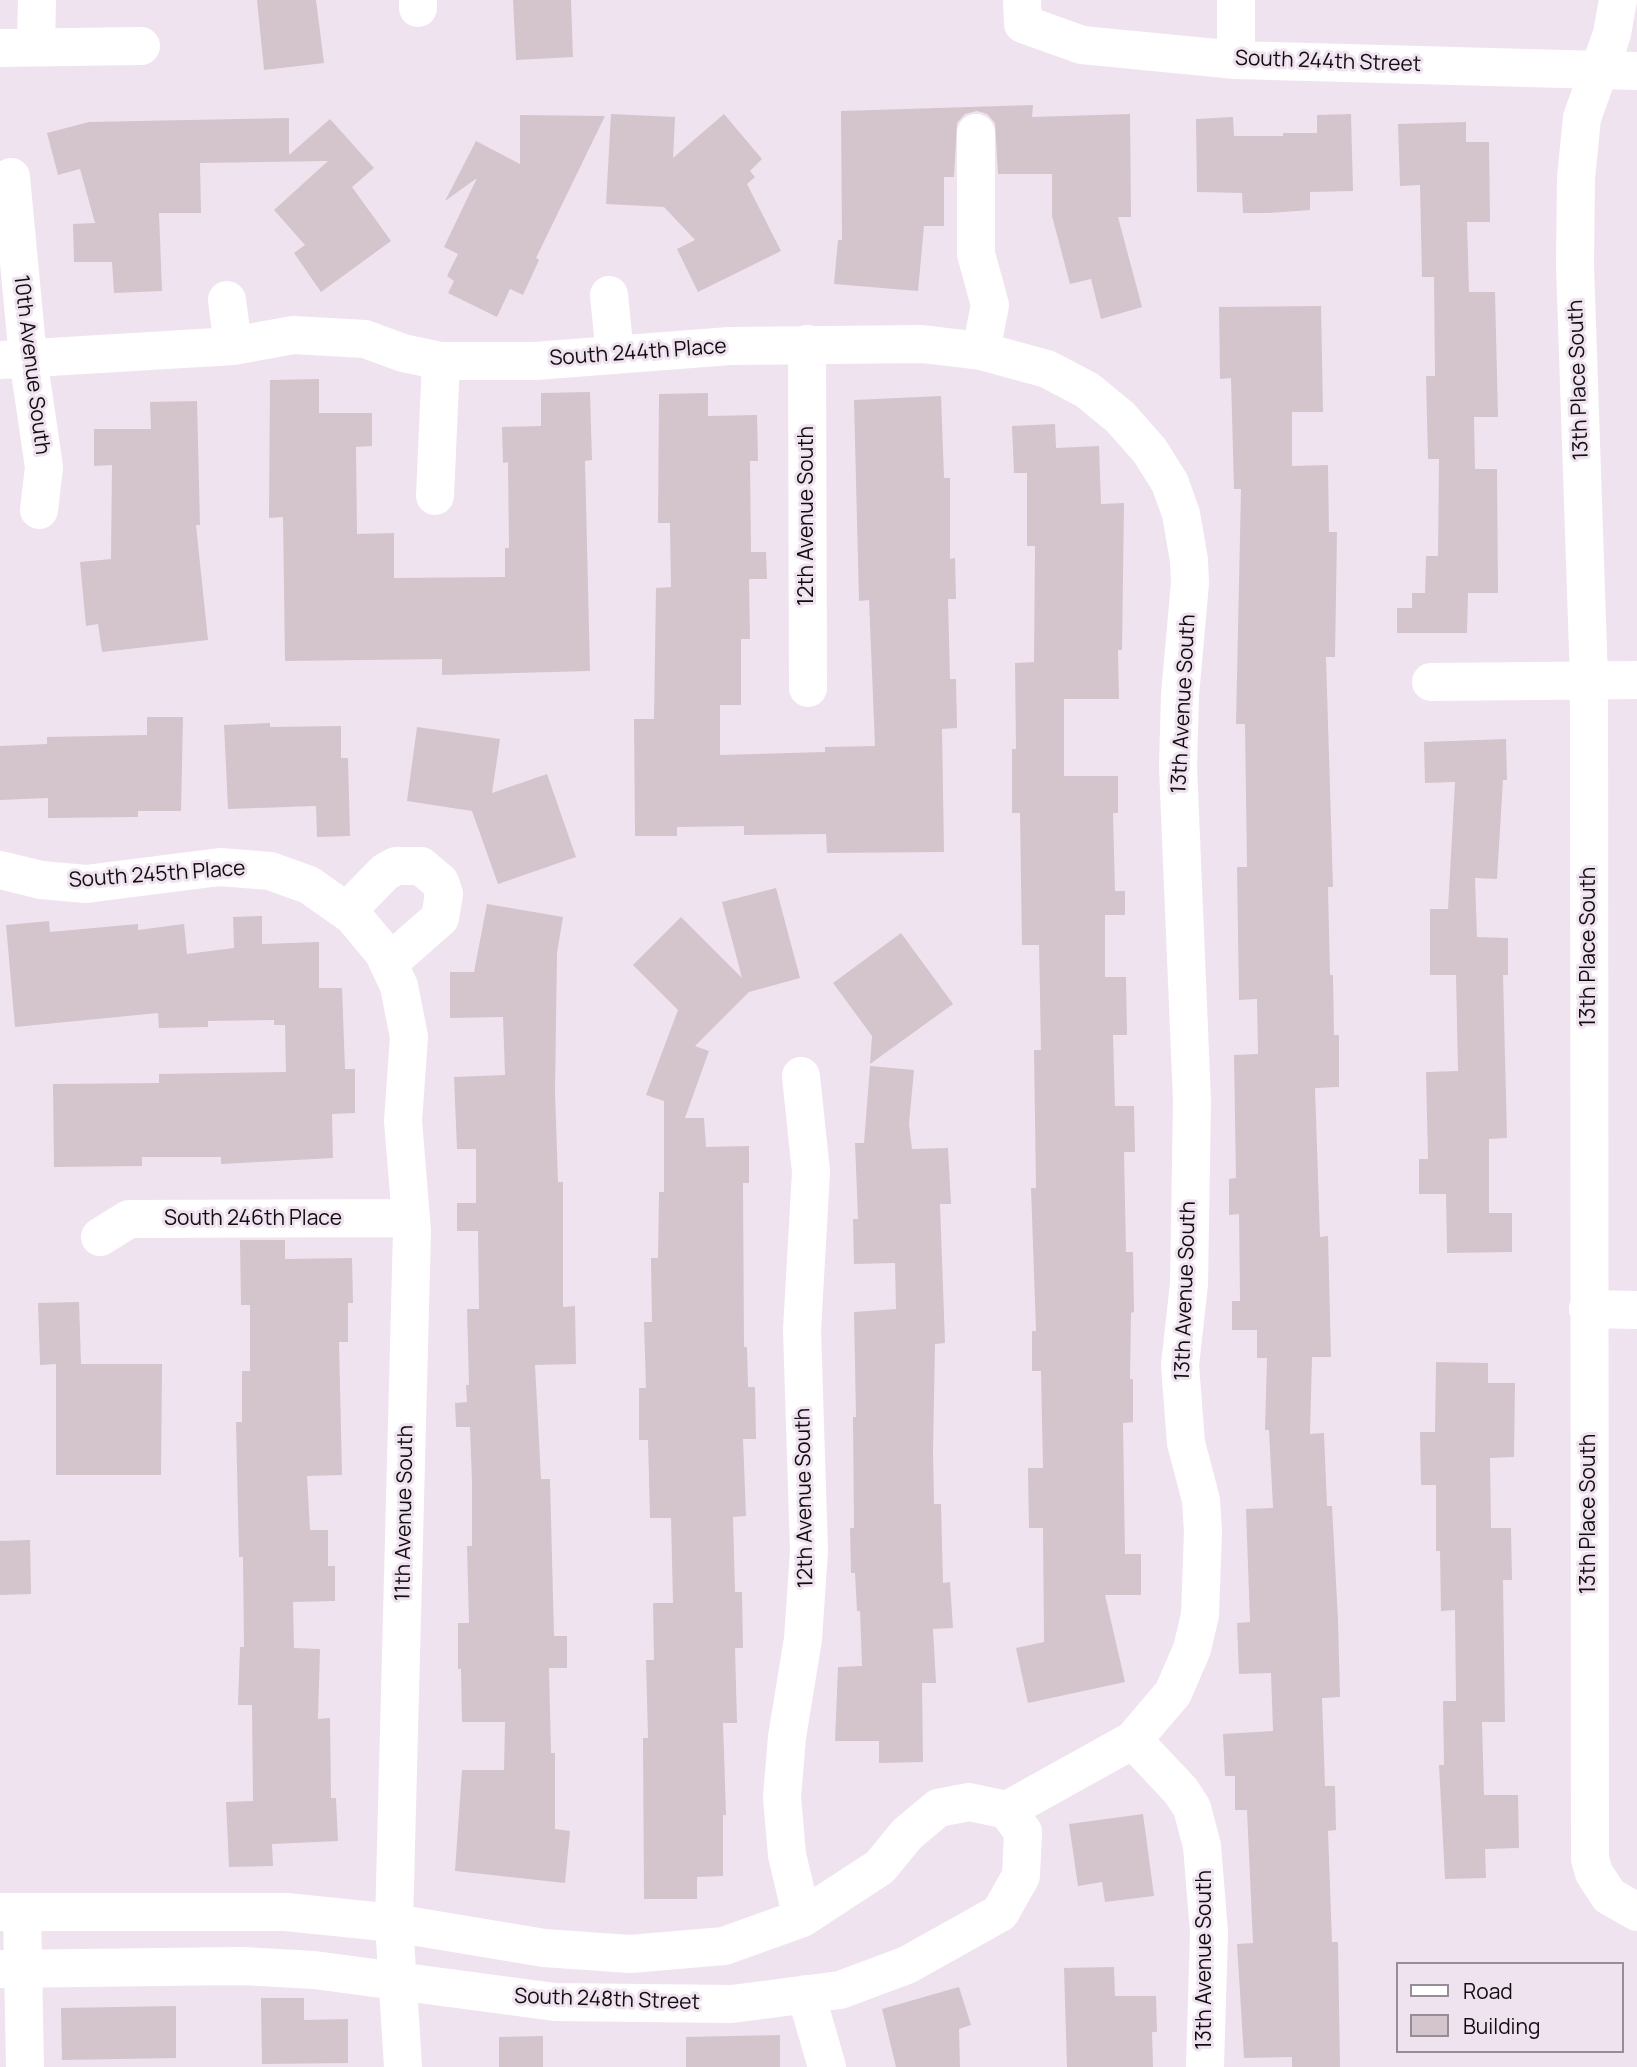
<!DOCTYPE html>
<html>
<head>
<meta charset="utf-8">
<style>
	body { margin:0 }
	#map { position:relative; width:1637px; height:2067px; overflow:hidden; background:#f0e3f0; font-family:Manrope,sans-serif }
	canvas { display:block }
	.legend { position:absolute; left:1396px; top:1962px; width:228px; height:91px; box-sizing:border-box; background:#f0e3f0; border:2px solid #978d97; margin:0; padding:9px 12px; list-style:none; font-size:21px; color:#110d11 }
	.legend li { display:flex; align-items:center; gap:14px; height:35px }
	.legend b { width:35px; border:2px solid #978d97 }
</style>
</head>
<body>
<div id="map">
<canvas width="1637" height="2067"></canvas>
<ul class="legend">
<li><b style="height:9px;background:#fff"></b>Road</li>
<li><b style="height:19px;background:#d4c4cc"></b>Building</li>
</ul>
</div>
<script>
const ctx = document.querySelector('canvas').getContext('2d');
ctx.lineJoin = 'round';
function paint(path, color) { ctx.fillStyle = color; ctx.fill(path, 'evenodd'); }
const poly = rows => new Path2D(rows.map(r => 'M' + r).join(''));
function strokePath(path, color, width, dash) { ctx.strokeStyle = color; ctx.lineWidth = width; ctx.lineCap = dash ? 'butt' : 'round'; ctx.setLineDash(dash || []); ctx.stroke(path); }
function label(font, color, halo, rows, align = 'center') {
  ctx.font = font + ' Manrope,sans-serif'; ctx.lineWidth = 6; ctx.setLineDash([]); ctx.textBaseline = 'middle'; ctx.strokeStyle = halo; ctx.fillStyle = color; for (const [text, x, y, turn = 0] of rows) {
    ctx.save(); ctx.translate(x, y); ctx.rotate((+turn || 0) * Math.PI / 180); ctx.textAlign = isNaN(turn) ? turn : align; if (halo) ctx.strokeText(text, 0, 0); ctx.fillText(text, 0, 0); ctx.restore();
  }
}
paint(poly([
	[257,0,316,0,324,63,264,70],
	[513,0,571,0,573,57,516,60],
	[1033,105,1032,117,1130,114,1131,217,1118,217,1142,307,1101,319,1091,279,1070,284,1052,216,1052,174,998,174,995,123,987,114,977,111,965,114,957,123,954,177,944,177,944,226,924,226,918,291,834,284,838,240,842,240,841,111],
	[611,114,675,117,673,158,724,114,762,159,750,171,755,177,747,184,781,251,698,292,677,249,695,240,664,207,606,204],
	[1351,114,1353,191,1310,192,1310,210,1269,213,1243,213,1242,193,1197,192,1196,119,1233,117,1234,136,1283,136,1283,133,1317,133,1317,115],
	[520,115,605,116,536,258,539,260,523,295,510,289,497,317,448,293,454,281,447,276,458,254,444,247,477,178,445,201,476,141,520,164],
	[289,118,289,155,330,119,374,168,352,187,391,241,321,292,294,253,305,245,274,210,328,161,200,163,201,213,159,213,162,291,114,293,112,262,74,262,73,224,95,223,80,169,58,175,47,133,89,122],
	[1466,122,1466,142,1489,142,1490,222,1467,222,1469,292,1495,292,1498,417,1474,417,1475,469,1497,469,1498,593,1468,593,1467,633,1397,633,1397,608,1412,608,1412,593,1425,593,1426,556,1438,556,1439,459,1428,459,1426,376,1435,376,1434,277,1422,277,1420,185,1400,186,1398,124],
	[1321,306,1323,412,1292,412,1292,466,1328,465,1329,532,1337,532,1335,657,1326,657,1333,887,1328,887,1330,975,1333,975,1334,1035,1339,1035,1339,1087,1315,1088,1320,1237,1328,1236,1331,1357,1312,1357,1310,1434,1324,1433,1327,1506,1332,1506,1338,1620,1340,1697,1322,1698,1325,1786,1335,1786,1336,1830,1328,1831,1332,1942,1338,1942,1340,2067,1292,2067,1292,2057,1244,2058,1237,1944,1253,1943,1247,1810,1235,1810,1235,1776,1225,1776,1223,1734,1273,1731,1271,1673,1239,1674,1237,1623,1250,1622,1246,1509,1273,1508,1269,1430,1265,1430,1267,1358,1257,1358,1257,1330,1232,1330,1232,1301,1240,1301,1239,1214,1229,1215,1229,1179,1236,1178,1234,1055,1258,1054,1257,999,1239,1000,1237,867,1247,867,1245,724,1236,724,1241,489,1234,489,1231,378,1220,379,1219,307],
	[319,379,319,413,372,413,372,446,356,447,357,534,394,533,394,578,505,577,505,548,509,548,508,462,503,463,502,427,541,426,541,393,590,392,592,460,585,461,590,671,442,675,442,659,285,661,283,517,269,518,270,380],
	[708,393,708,416,757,415,758,461,750,461,751,552,766,552,767,579,749,579,750,639,741,639,741,705,720,705,720,755,825,752,825,747,875,746,869,600,859,601,854,400,941,396,944,478,950,478,950,559,955,558,956,599,948,599,950,679,956,679,957,728,942,729,944,852,827,853,826,834,744,835,744,826,677,827,677,836,635,836,634,719,654,719,656,588,671,587,670,523,658,523,659,394],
	[197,401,200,525,196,525,208,640,102,652,98,624,86,626,80,562,111,559,112,465,94,466,94,429,151,429,150,402],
	[1055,424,1056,448,1099,446,1101,504,1124,503,1122,650,1118,650,1119,699,1064,699,1064,776,1118,776,1118,813,1113,813,1115,891,1125,891,1125,915,1105,915,1105,977,1126,977,1127,1035,1113,1035,1115,1106,1134,1106,1135,1152,1124,1152,1126,1252,1133,1252,1134,1312,1131,1313,1130,1379,1133,1379,1133,1422,1123,1423,1125,1554,1141,1554,1141,1595,1105,1595,1125,1682,1028,1703,1016,1648,1044,1642,1043,1528,1029,1528,1028,1468,1043,1468,1041,1371,1032,1371,1032,1331,1036,1331,1031,1188,1036,1188,1034,1050,1041,1050,1039,945,1022,945,1020,813,1012,813,1012,749,1016,749,1015,663,1034,662,1035,546,1027,546,1027,473,1014,473,1012,426],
	[147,717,183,717,181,811,138,811,138,817,48,818,48,798,0,800,0,746,47,744,47,737,147,735],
	[270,723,270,727,341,726,341,758,348,758,350,836,317,837,316,806,228,809,224,725],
	[417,727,500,739,492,793,547,774,576,857,498,884,472,811,407,801],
	[1506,739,1507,780,1503,780,1497,879,1475,878,1477,937,1508,938,1508,975,1503,975,1507,1138,1489,1139,1489,1213,1512,1213,1512,1252,1447,1253,1446,1194,1419,1194,1419,1159,1428,1159,1426,1072,1458,1071,1456,975,1430,975,1430,909,1448,909,1455,782,1425,783,1424,742],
	[776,888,800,978,749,992,695,1046,709,1051,685,1118,704,1118,706,1147,749,1146,749,1183,743,1183,744,1347,747,1347,748,1387,755,1387,756,1439,743,1439,746,1516,733,1517,735,1592,742,1592,743,1648,735,1648,737,1723,723,1723,726,1815,723,1815,723,1876,697,1877,697,1899,644,1899,643,1738,648,1738,646,1660,654,1660,653,1603,673,1603,671,1518,650,1518,648,1440,639,1440,639,1388,646,1388,644,1322,652,1322,651,1258,658,1258,659,1192,664,1192,664,1101,646,1095,678,1010,633,965,681,917,742,978,722,902],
	[487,904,563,917,557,953,555,1092,558,1182,563,1182,563,1307,575,1306,576,1364,535,1365,541,1479,550,1479,554,1636,567,1636,567,1668,549,1668,551,1753,555,1753,555,1829,570,1831,565,1883,455,1871,462,1770,504,1770,505,1722,462,1722,461,1669,458,1669,458,1623,469,1623,467,1546,472,1546,472,1482,470,1427,456,1427,455,1403,467,1402,466,1385,469,1385,467,1309,479,1309,478,1231,457,1231,457,1203,476,1203,476,1149,457,1149,454,1077,505,1075,503,1017,450,1018,450,972,474,972],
	[262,916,262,944,319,942,319,988,342,988,345,1069,355,1069,355,1113,332,1114,333,1158,221,1164,221,1157,142,1157,142,1166,54,1167,53,1084,159,1083,159,1074,286,1072,285,1025,274,1025,274,1020,208,1021,208,1027,159,1028,158,1013,15,1027,6,925,49,921,50,932,138,924,138,930,184,924,187,954,234,948,233,917],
	[901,933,953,1004,870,1064,872,1036,833,983],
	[870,1066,914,1070,909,1124,912,1149,948,1148,951,1204,940,1204,945,1343,935,1344,933,1451,934,1504,941,1504,943,1583,950,1582,953,1628,933,1629,936,1683,922,1683,923,1762,879,1763,879,1741,835,1741,838,1667,862,1666,860,1611,857,1611,855,1573,851,1573,850,1528,854,1528,853,1417,856,1417,854,1312,896,1309,895,1263,854,1264,853,1219,858,1219,855,1143,864,1143],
	[240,1240,285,1240,285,1259,352,1258,353,1303,348,1303,348,1342,339,1342,342,1475,307,1476,310,1530,328,1530,328,1566,335,1566,335,1601,293,1602,294,1648,320,1649,318,1719,330,1718,331,1798,336,1798,338,1841,272,1844,273,1866,229,1867,226,1802,253,1801,252,1705,238,1705,240,1647,244,1647,243,1557,239,1557,236,1422,242,1422,242,1371,250,1371,250,1305,241,1305],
	[79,1302,81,1364,162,1364,161,1475,56,1475,56,1364,40,1365,38,1303],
	[1436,1362,1488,1363,1488,1383,1515,1383,1514,1457,1490,1458,1491,1528,1511,1528,1512,1580,1503,1580,1505,1722,1482,1722,1484,1795,1518,1795,1519,1848,1485,1849,1486,1878,1445,1879,1439,1765,1444,1765,1443,1701,1456,1701,1455,1610,1441,1611,1440,1551,1436,1551,1436,1485,1421,1485,1420,1432,1435,1432],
	[30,1540,31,1594,0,1595,0,1541],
	[1143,1814,1154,1896,1105,1902,1102,1882,1078,1886,1069,1824],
	[1114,1967,1115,1996,1156,1996,1157,2032,1152,2032,1153,2067,1067,2067,1064,1968],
	[959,1987,971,2025,959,2029,960,2067,896,2067,882,2009],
	[261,1998,304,1998,304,2020,348,2019,348,2063,262,2064],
	[176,2006,176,2058,62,2060,61,2008],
	[780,2035,780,2067,686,2067,686,2037],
	[543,2036,543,2067,499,2067,499,2037]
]), '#d4c4cc');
strokePath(poly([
	[1022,0,1023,24,1082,45,1236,60,1637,71],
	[1236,0,1236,60],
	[1618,0,1612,34,1582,118,1576,178,1575,265,1589,680,1590,1859,1594,1873,1609,1896,1637,1912],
	[418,8,418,0],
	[36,46,37,0],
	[0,48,141,46],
	[976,133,976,254,990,305,981,351],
	[11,177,28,358,44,467,39,510],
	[609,295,615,355],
	[227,300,233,346],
	[807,344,808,688],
	[0,360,233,346,293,335,365,339,403,353,441,361,535,361,730,346,922,344,981,351,1047,369,1087,390,1120,417,1150,451,1170,483,1181,514,1189,560,1190,583,1180,695,1178,766,1192,1101,1189,1284,1180,1365,1186,1443,1201,1500,1203,1532,1200,1615,1192,1649,1173,1693,1133,1740,1007,1810,969,1802,938,1808,907,1834,880,1867,802,1918,724,1946,630,1954,544,1948,394,1923,286,1912,0,1912],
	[435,496,441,361],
	[1431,682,1637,680],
	[0,870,41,880,86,884,220,867,270,871,309,885,353,916,383,952,399,986,409,1037,403,1121,412,1231,394,1923,403,2067],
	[347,911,385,872,396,866,421,866,440,882,444,894,440,918,390,962],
	[801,1076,811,1172,802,1330,809,1551,803,1639,787,1737,782,1797,787,1855,802,1918],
	[100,1237,129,1219,411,1218],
	[1588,1309,1637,1310],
	[1133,1740,1181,1791,1192,1808,1202,1846,1209,1932,1205,2067],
	[22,1912,25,2067],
	[0,1969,242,1966,314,1970,555,2002,732,2004,840,1990,907,1965,1000,1913,1021,1876,1023,1832,1007,1810],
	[806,1994,827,2067]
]), '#fff', 38);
label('21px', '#110d11', '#f0e3f0', [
	["South 244th Street",1328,62,2],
	["South 244th Place",638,353,-4],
	["10th Avenue South",31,365,83],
	["13th Place South",1579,380,-92],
	["12th Avenue South",807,516,-90],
	["13th Avenue South",1184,704,-87],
	["South 245th Place",157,875,-4],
	["13th Place South",1589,947,-90],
	["South 246th Place",253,1219],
	["13th Avenue South",1186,1291,-88],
	["12th Avenue South",805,1498,-91],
	["11th Avenue South",405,1513,-89],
	["13th Place South",1589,1514,-90],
	["13th Avenue South",1205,1960,-90],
	["South 248th Street",607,2000,2]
]);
</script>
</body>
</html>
